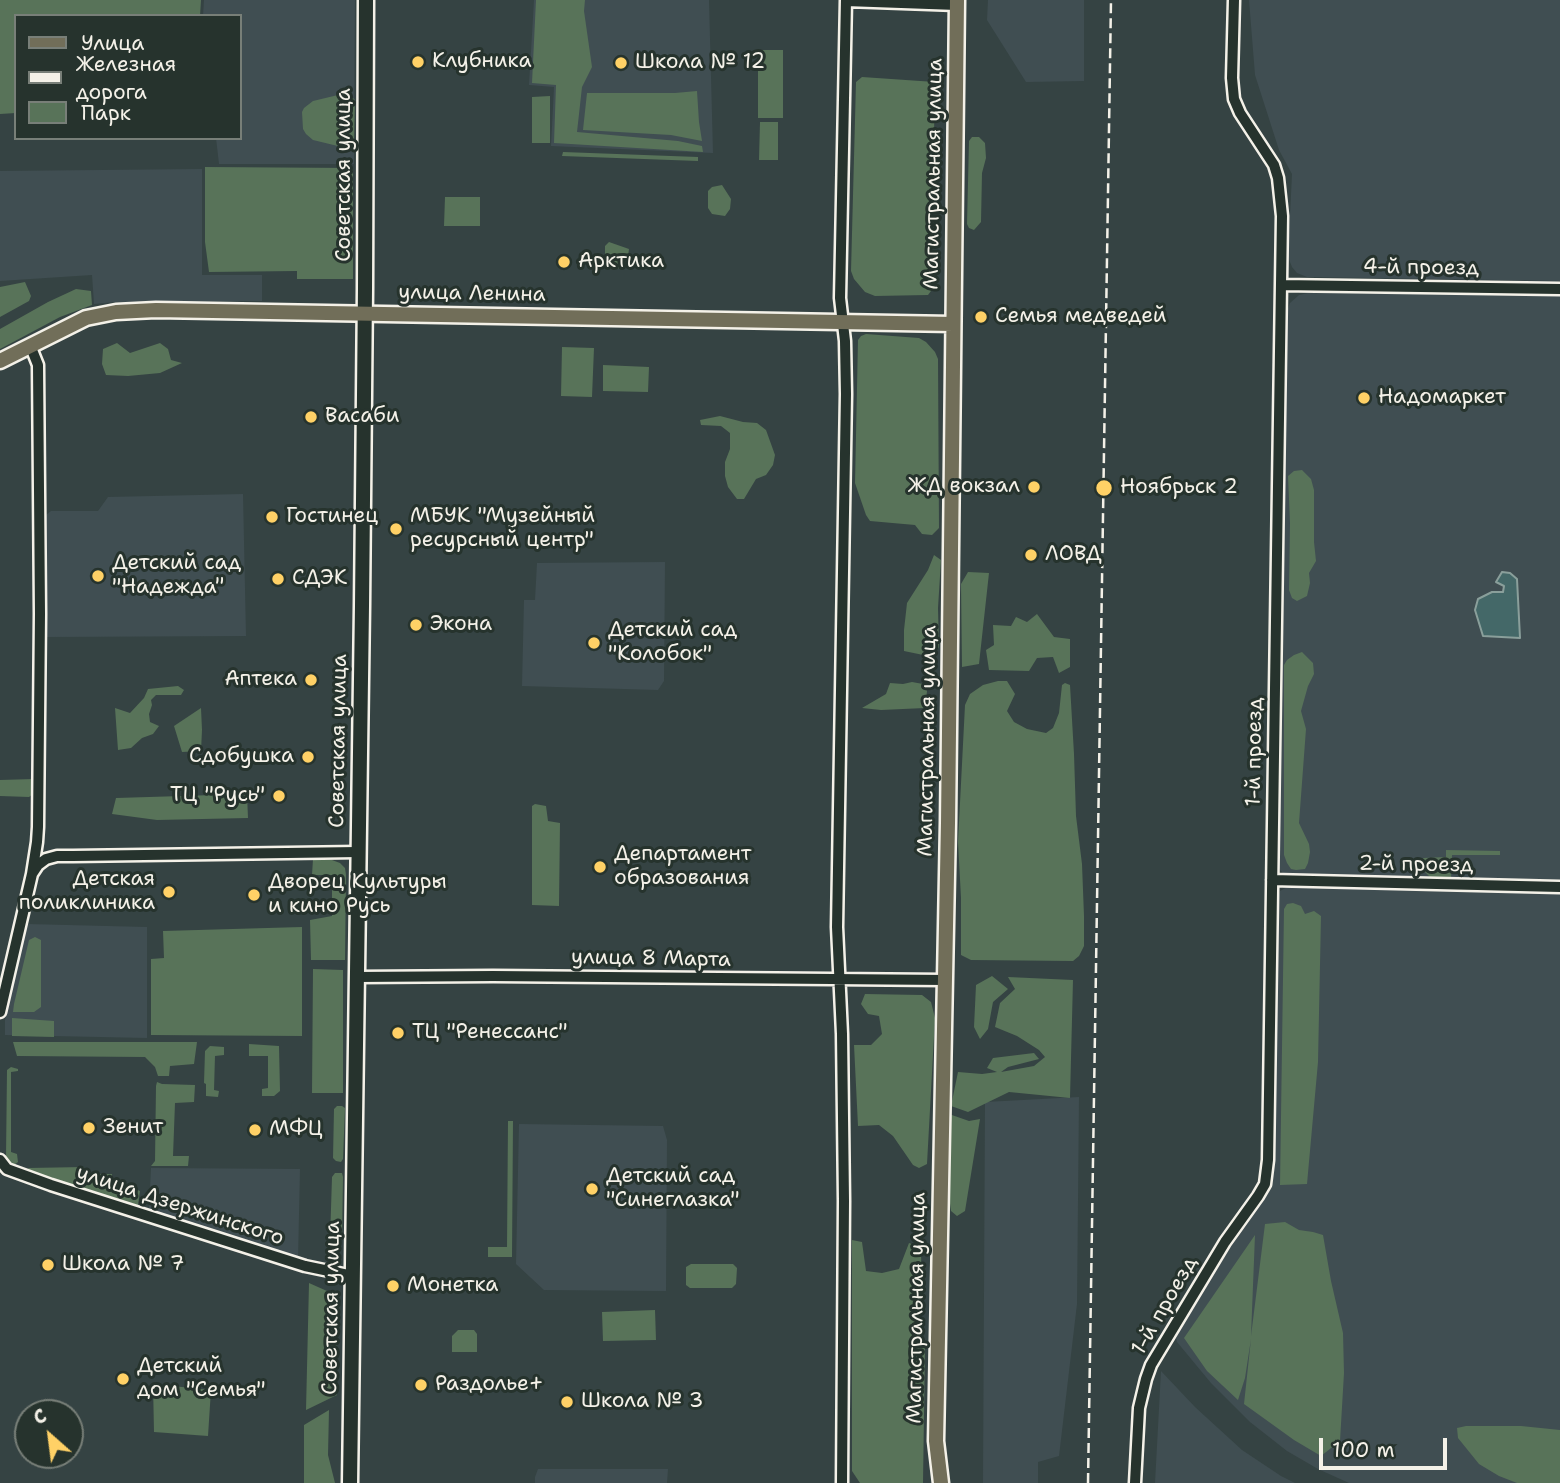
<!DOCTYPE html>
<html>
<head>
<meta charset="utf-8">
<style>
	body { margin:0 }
	#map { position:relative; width:1560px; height:1483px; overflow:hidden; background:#354343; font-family:"Shantell Sans",sans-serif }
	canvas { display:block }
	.legend { position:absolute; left:14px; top:14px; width:228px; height:126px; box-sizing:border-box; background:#26332d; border:2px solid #787f78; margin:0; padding:9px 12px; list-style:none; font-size:21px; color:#f4f1e8 }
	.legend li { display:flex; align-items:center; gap:14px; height:35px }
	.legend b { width:35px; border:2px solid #787f78 }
	.north { position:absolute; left:14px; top:1399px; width:70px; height:70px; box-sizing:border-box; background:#26332d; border:2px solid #787f78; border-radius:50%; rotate:332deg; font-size:19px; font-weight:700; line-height:28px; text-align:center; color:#f4f1e8 }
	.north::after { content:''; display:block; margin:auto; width:24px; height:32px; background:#ffd166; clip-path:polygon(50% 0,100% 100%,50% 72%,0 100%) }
	.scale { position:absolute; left:1319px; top:1438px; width:128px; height:32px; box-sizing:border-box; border:4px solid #f4f1e8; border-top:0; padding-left:9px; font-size:21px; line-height:24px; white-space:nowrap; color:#f4f1e8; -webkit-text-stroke:5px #26332d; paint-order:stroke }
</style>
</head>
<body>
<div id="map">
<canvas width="1560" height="1483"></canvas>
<ul class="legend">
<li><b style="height:9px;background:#716e59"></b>Улица</li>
<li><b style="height:9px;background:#f4f1e8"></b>Железная дорога</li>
<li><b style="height:19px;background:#587359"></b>Парк</li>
</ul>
<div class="north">С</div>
<div class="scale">100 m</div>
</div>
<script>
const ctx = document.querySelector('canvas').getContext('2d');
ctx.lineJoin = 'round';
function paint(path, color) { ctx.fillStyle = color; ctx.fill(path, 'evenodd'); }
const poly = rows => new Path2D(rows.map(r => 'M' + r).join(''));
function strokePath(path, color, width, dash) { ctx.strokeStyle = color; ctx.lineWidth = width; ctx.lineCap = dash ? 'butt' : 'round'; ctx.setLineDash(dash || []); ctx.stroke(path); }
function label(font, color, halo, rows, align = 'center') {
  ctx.font = font + ' "Shantell Sans",sans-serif'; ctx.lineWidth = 6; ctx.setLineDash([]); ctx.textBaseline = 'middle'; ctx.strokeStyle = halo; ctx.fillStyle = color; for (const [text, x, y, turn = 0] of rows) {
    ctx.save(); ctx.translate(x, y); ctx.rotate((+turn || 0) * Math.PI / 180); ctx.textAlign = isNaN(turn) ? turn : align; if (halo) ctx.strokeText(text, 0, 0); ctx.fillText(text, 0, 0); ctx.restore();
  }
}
paint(poly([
	[204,0,355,0,354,164,219,164,216,138,240,138,240,16,203,16],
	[534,0,709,0,713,153,551,146,554,87,529,85],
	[988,0,1084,0,1084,81,1026,82,987,20],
	[1249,0,1560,0,1560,281,1307,277,1297,273,1292,267,1288,257,1292,174,1279,150,1255,75],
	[202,169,202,275,262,275,262,301,115,302,94,304,92,275,0,281,0,171],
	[1308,293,1560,296,1560,884,1291,877,1285,875,1280,870,1278,864,1287,311,1290,303,1299,295],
	[243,494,246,636,47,637,46,515,51,511,98,511,108,497],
	[665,562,664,681,658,690,522,686,524,600,535,600,537,563],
	[1291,885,1560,891,1560,1483,1349,1483,1318,1469,1287,1451,1250,1422,1211,1383,1177,1342,1176,1338,1180,1330,1231,1244,1270,1189,1274,1172,1278,898,1280,891],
	[27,924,147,927,147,1038,5,1035,5,1020],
	[1079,1097,1077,1304,1059,1456,1038,1462,1038,1483,983,1483,985,1102],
	[519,1124,663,1126,667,1140,666,1291,544,1290,516,1264],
	[151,1168,300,1169,298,1260,149,1212],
	[1161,1371,1195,1407,1242,1450,1281,1476,1295,1483,1155,1483],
	[538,1469,668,1469,667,1483,535,1483,535,1477]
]), '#404e52');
paint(poly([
	[0,0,201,0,200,16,16,16,16,113,0,114],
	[536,0,585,0,584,11,592,67,582,87,577,132,678,141,702,146,703,152,554,143,556,85,532,83],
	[758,50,783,50,783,118,758,118],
	[862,77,935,82,931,291,928,295,875,296,865,292,854,279,851,271,856,82],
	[697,91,699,122,702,141,671,135,583,130,587,93,675,93],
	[338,95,350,95,355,100,354,142,351,146,346,148,313,140,306,134,303,129,302,112,304,108,313,101],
	[550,96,550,143,532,143,532,97],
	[760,122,778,122,778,160,759,160],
	[972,137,979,137,985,143,986,158,982,173,981,222,974,230,969,228,967,224,969,141],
	[563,152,698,157,698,161,562,156],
	[205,167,353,168,353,279,297,279,297,271,209,272,205,242],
	[722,185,731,199,730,209,725,216,712,214,708,208,708,191,712,187],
	[445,197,480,197,480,226,444,226],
	[609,242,629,249,627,263,621,268,610,269,605,266,605,246],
	[25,282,31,296,29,301,0,317,0,287],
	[76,289,91,291,92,305,60,317,0,349,0,329,48,302],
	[866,334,919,338,926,342,935,352,938,359,939,528,932,535,922,534,915,525,870,521,866,515,855,483,858,340,861,336],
	[117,343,130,353,160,343,168,349,171,360,182,363,160,373,128,376,106,375,102,364,103,349],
	[562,347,594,348,592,397,561,396],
	[603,365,649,367,648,392,603,391],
	[720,416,743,422,757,423,766,430,775,455,773,465,766,475,756,479,744,499,737,499,728,487,725,476,725,462,730,449,730,433,721,426,701,425,700,420],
	[1302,470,1311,479,1314,490,1314,542,1316,561,1309,573,1310,583,1307,596,1297,601,1292,598,1289,590,1290,523,1288,476,1294,471],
	[934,555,941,560,938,608,939,647,935,654,928,656,904,651,904,630,907,603,928,570],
	[968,572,989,573,979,664,962,667,961,584],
	[1037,614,1054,637,1070,639,1070,667,1059,673,1053,657,1037,658,1029,671,989,670,986,650,994,645,993,625,1011,626,1016,617,1027,622],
	[1302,652,1313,663,1314,674,1308,686,1301,711,1306,729,1299,823,1309,844,1310,852,1308,863,1305,869,1296,870,1291,869,1287,863,1284,855,1284,665,1287,660,1294,655],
	[998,681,1007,681,1015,694,1007,711,1014,722,1027,729,1046,733,1053,728,1059,713,1062,685,1065,683,1070,685,1074,754,1076,816,1082,864,1084,916,1084,946,1079,956,1073,961,971,960,961,955,961,898,958,842,965,705,970,694,983,685],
	[912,682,923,684,927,691,925,708,881,710,862,708,886,694,890,683,903,684],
	[178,686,184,690,181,695,156,695,151,700,152,705,149,714,150,722,159,726,153,734,142,738,131,748,118,750,115,708,130,713,144,698,148,689],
	[201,708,202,730,201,751,182,752,174,726],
	[34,779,33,794,29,797,0,796,0,780],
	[247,794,248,818,157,820,112,814,116,798],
	[535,804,546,806,548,821,560,823,559,906,532,905,532,806],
	[1446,850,1500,851,1500,855,1452,855,1451,879,1432,879,1424,871,1423,858,1446,857],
	[313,859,332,860,340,863,345,868,346,875,345,960,311,960,310,920,332,916,332,875,312,875],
	[1293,903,1301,906,1305,914,1314,911,1321,916,1318,1062,1307,1184,1280,1185,1284,909,1287,904],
	[302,927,302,1036,151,1035,151,959,164,958,163,931],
	[35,937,41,940,41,1007,34,1012,13,1012,14,1004,29,940],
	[313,969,343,970,343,1093,312,1093],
	[992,976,1008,989,993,1002,988,1029,980,1039,974,1027,976,985],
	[1008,977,1073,980,1070,1098,1009,1092,968,1112,951,1106,958,1072,982,1074,997,1072,987,1068,993,1058,1034,1053,1039,1059,1008,1067,1001,1072,1034,1066,1045,1057,1039,1050,1017,1036,995,1027,1000,1003,1015,989],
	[865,994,922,995,931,1002,935,1018,927,1164,919,1168,913,1165,893,1136,879,1125,858,1126,854,1045,871,1045,882,1034,879,1016,868,1014,861,1004],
	[12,1018,54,1021,54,1037,12,1036],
	[13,1042,197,1042,194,1064,170,1066,169,1076,158,1076,155,1067,145,1057,17,1056],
	[249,1044,279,1046,280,1091,274,1096,262,1096,262,1089,268,1088,268,1056,249,1056],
	[210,1046,224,1047,224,1055,215,1056,214,1090,219,1091,218,1097,206,1096,206,1084,204,1083,205,1051],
	[11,1067,18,1069,18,1071,11,1072,11,1152,17,1154,18,1162,14,1165,8,1163,6,1157,7,1070],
	[157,1082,162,1084,195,1085,194,1102,175,1103,173,1156,189,1156,188,1166,151,1166,155,1161,156,1086],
	[337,1106,342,1106,345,1108,343,1159,341,1162,336,1161,333,1158,334,1109],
	[949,1114,969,1121,980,1119,965,1211,957,1216,951,1211,948,1189],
	[508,1121,513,1121,512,1257,488,1257,488,1247,507,1247],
	[84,1167,84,1174,112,1174,112,1190,135,1189,140,1191,138,1205,135,1205,30,1171,28,1168],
	[335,1173,342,1173,343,1177,342,1240,330,1240,332,1177],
	[1285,1222,1299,1230,1313,1232,1323,1235,1331,1281,1343,1333,1344,1373,1340,1441,1321,1456,1294,1440,1244,1404,1251,1339,1245,1378,1238,1400,1207,1371,1184,1338,1255,1235,1251,1336,1265,1224],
	[852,1240,862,1242,866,1271,882,1273,899,1269,909,1243,917,1246,921,1249,922,1309,916,1330,925,1346,923,1483,860,1483,852,1471],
	[691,1264,733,1264,737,1268,736,1284,732,1288,690,1288,686,1285,686,1267],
	[309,1283,336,1295,337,1395,306,1410],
	[655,1310,656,1340,603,1341,602,1312],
	[458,1330,474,1330,477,1334,477,1352,452,1352,452,1336],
	[153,1384,211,1390,208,1436,154,1432],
	[329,1410,328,1455,335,1483,304,1483,304,1425],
	[1466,1426,1521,1426,1560,1430,1560,1483,1517,1483,1499,1476,1479,1464,1458,1438,1457,1428]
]), '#587359');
const water = poly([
	[1502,572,1510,573,1517,579,1520,638,1483,636,1475,610,1478,599,1492,592,1503,592,1504,586,1496,582,1502,572]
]);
paint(water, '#446868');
strokePath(water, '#8a9f9b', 2);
const minor = poly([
	[846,1,957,5],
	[1281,285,1560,289],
	[30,345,38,365,40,614,38,827,37,842,32,874],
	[1272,880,1560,887],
	[357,977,493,976,945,980],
	[0,1012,32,874,38,865,46,859,57,856,73,856,358,852],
	[0,1160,7,1169,51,1185,305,1266,353,1276],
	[842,1483,844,1201,842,1034,837,927,846,394,845,341,840,298,846,0],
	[1135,1483,1139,1408,1146,1379,1151,1365,1225,1242,1258,1196,1265,1184,1268,1160,1282,216,1278,178,1274,165,1240,113,1234,99,1232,78,1234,0]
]);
const secondary = poly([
	[350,1483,362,606,365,289,366,0]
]);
const primary = poly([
	[0,361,86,318,116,312,156,310,953,324],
	[941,1483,936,1441,948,823,957,0]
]);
strokePath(minor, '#f4f1e8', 15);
strokePath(secondary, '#f4f1e8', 19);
strokePath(primary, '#f4f1e8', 19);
strokePath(minor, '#26332d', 10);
strokePath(secondary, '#26332d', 14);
strokePath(primary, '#716e59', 14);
strokePath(poly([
	[1088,1483,1111,0]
]), '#f4f1e8', 2.5, [10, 5]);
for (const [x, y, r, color] of [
	[418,62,7,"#ffd166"],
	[621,63,7,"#ffd166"],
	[564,262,7,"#ffd166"],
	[981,317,7,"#ffd166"],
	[1364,398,7,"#ffd166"],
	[311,417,7,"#ffd166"],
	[1034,487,7,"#ffd166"],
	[1104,488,9,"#ffd166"],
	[272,517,7,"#ffd166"],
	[396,529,7,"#ffd166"],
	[1031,555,7,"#ffd166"],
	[98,576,7,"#ffd166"],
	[278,579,7,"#ffd166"],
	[416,625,7,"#ffd166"],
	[594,643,7,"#ffd166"],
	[311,680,7,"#ffd166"],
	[308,757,7,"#ffd166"],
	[279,796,7,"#ffd166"],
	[600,867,7,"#ffd166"],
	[169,892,7,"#ffd166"],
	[254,895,7,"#ffd166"],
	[398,1033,7,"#ffd166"],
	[89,1128,7,"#ffd166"],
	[255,1130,7,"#ffd166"],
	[592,1189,7,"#ffd166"],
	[48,1265,7,"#ffd166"],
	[393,1286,7,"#ffd166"],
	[123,1379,7,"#ffd166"],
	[421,1385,7,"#ffd166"],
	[567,1402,7,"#ffd166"]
]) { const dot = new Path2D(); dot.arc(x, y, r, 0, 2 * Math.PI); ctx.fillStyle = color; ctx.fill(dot); strokePath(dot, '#26332d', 2.5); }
label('21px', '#f4f1e8', '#26332d', [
	["Клубника",432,62],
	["Школа № 12",635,63],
	["Арктика",578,262],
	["Семья медведей",995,317],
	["Надомаркет",1378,398],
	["Васаби",325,417],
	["ЖД вокзал",1020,487,"right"],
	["Ноябрьск 2",1120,488],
	["Гостинец",286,517],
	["МБУК \"Музейный",410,517],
	["ресурсный центр\"",410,541],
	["ЛОВД",1045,555],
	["Детский сад",112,564],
	["\"Надежда\"",112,588],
	["СДЭК",292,579],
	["Экона",430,625],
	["Детский сад",608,631],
	["\"Колобок\"",608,655],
	["Аптека",297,680,"right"],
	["Сдобушка",294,757,"right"],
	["ТЦ \"Русь\"",265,796,"right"],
	["Департамент",614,855],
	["образования",614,879],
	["Детская",155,880,"right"],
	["поликлиника",155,904,"right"],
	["Дворец Культуры",268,883],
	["и кино Русь",268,907],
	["ТЦ \"Ренессанс\"",412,1033],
	["Зенит",103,1128],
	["МФЦ",269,1130],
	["Детский сад",606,1177],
	["\"Синеглазка\"",606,1201],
	["Школа № 7",62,1265],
	["Монетка",407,1286],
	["Детский",137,1367],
	["дом \"Семья\"",137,1391],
	["Раздолье+",435,1385],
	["Школа № 3",581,1402]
], 'left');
label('21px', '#f4f1e8', '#26332d', [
	["Магистральная улица",934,174,-89],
	["Советская улица",345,175,-90],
	["4-й проезд",1421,268,1],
	["улица Ленина",472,294,1],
	["Советская улица",339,741,-89],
	["Магистральная улица",928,741,-89],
	["1-й проезд",1255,752,-89],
	["2-й проезд",1416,865,1],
	["улица 8 Марта",651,959,1],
	["улица Дзержинского",180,1206,18],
	["1-й проезд",1165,1306,-60],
	["Советская улица",332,1308,-89],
	["Магистральная улица",917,1308,-89]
]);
</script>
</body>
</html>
